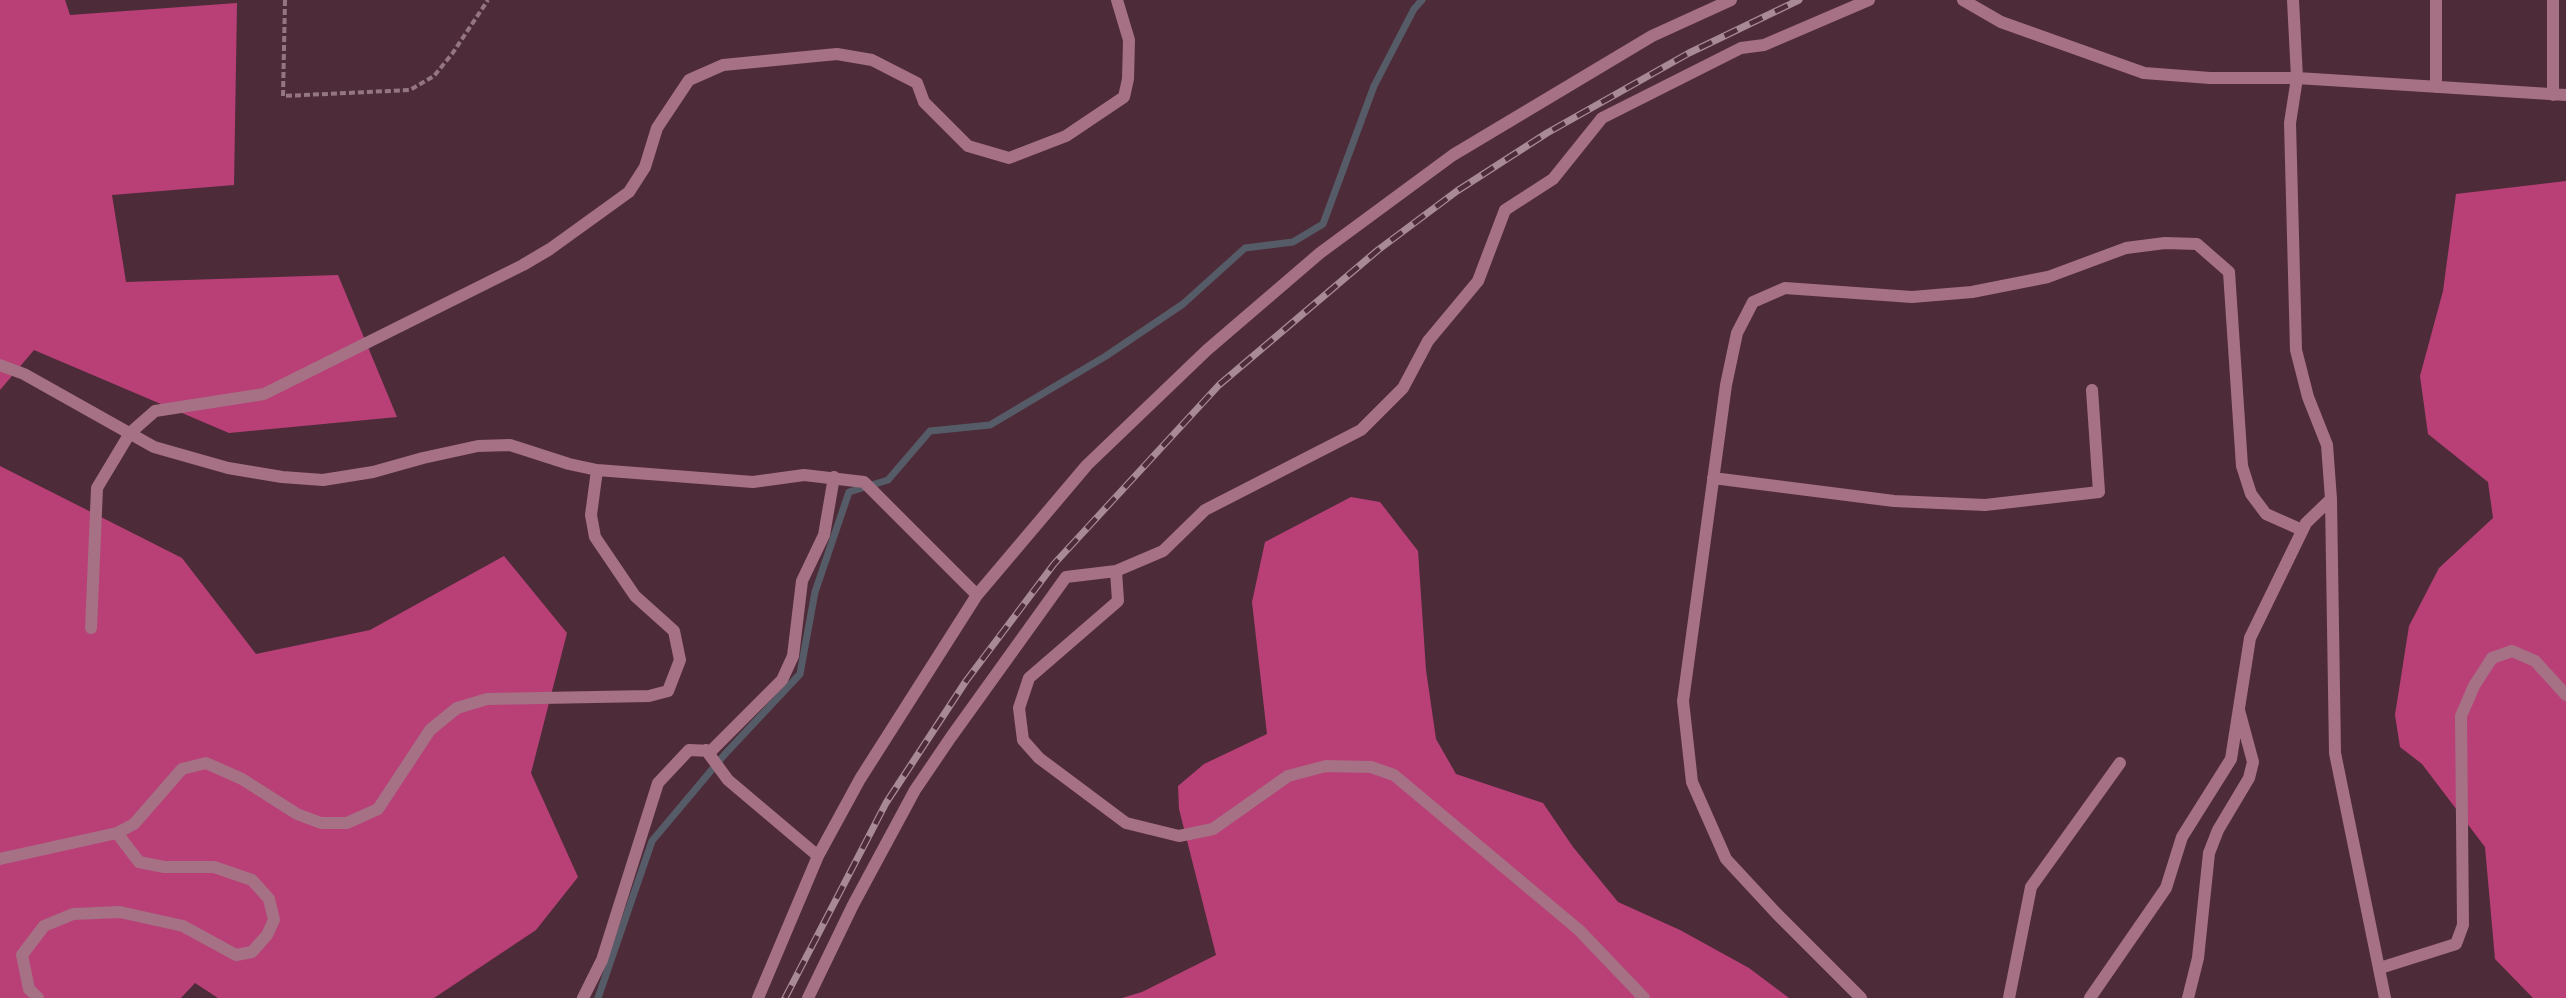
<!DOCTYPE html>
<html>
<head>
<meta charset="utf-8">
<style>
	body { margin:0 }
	canvas { display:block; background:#4e2b39 }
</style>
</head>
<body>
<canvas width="2566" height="998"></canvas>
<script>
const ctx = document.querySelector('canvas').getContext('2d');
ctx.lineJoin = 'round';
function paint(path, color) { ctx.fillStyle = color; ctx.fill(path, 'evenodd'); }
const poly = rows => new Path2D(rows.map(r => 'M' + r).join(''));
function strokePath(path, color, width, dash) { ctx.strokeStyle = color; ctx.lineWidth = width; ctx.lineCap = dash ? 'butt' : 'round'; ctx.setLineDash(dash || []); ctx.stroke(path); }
paint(poly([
	[0,0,65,0,70,15,237,3,234,185,112,195,126,282,338,275,397,417,229,433,34,350,0,390],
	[2566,181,2566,998,2533,998,2495,959,2485,847,2422,764,2400,747,2395,715,2409,626,2439,568,2493,518,2488,482,2428,434,2420,376,2443,291,2456,194],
	[0,466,182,558,256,654,370,630,504,556,567,633,531,773,578,877,536,930,434,998,218,998,195,983,181,998,0,998],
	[1351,497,1380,502,1418,551,1426,670,1436,739,1456,774,1543,803,1573,847,1618,902,1680,930,1749,968,1789,998,1122,998,1142,992,1216,955,1179,809,1178,786,1204,764,1267,734,1252,602,1265,542]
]), '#b84077');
strokePath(poly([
	[598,998,652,841,725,754,800,674,815,592,849,492,888,480,930,431,990,425,1106,356,1183,304,1245,248,1293,242,1323,224,1374,86,1414,9,1422,0]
]), '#555c67', 7);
strokePath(poly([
	[285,0,283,96,410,90,434,76,452,54,488,0]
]), '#947682', 4, [6, 3]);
strokePath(poly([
	[1963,0,2001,22,2144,73,2210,78,2297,78,2566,95],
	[2293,0,2297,78,2290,123,2296,350,2308,397,2327,445,2331,499,2335,753,2385,998],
	[2553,0,2553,95],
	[2436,87,2436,0],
	[0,365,24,374,154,447,228,468,282,477,323,480,373,472,423,458,478,446,510,445,569,464,597,470,753,482,804,475,864,482,977,595],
	[1713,478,1894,501,1985,505,2099,492,2092,390],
	[1116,571,1118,601,1029,678,1019,708,1023,740,1039,758,1126,823,1179,836,1213,829,1288,776,1326,766,1371,767,1394,775,1579,930,1644,998],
	[91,628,97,488,130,433,155,411,264,394,523,265,550,249,629,192,645,167,657,128,689,80,723,65,837,54,872,60,917,83,924,102,968,146,1009,158,1066,136,1124,97,1128,79,1129,40,1117,0],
	[706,750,728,780,818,856],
	[117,833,134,824,182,769,206,763,242,779,297,814,321,823,347,823,378,809,430,730,457,708,487,699,649,696,668,691,680,660,674,631,635,596,595,537,591,515,597,470],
	[0,859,117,833,139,862,164,867,214,867,252,880,269,899,274,920,267,935,252,952,236,955,183,926,120,912,73,914,44,926,22,955,29,989,38,998],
	[2380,968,2456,944,2463,925,2461,716,2474,686,2492,658,2512,651,2535,661,2566,695],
	[583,998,602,960,658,783,689,750,711,751,782,680,793,656,802,581,824,535,834,477],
	[758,998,818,856,860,779,977,595,1087,465,1207,350,1320,253,1453,155,1652,36,1731,0],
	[808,998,853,905,915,790,951,737,1066,577,1116,571,1163,551,1205,510,1361,430,1403,388,1428,341,1478,281,1505,210,1553,179,1602,118,1741,48,1764,45,1869,0],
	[1861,998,1777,914,1726,859,1692,782,1683,701,1726,385,1737,333,1753,302,1785,288,1912,297,1972,292,2048,277,2126,248,2165,243,2197,244,2229,272,2242,466,2251,494,2266,514,2302,530],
	[2009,998,2031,887,2120,763],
	[2090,998,2166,888,2182,837,2231,759,2250,638,2306,523,2331,499],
	[2188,998,2198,958,2209,853,2218,830,2249,778,2253,762,2239,710]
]), '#a67085', 12);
const rail = poly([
	[785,998,886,803,966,681,1054,564,1219,385,1378,250,1457,191,1547,133,1689,53,1799,0]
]);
strokePath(rail, '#a78a95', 7);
strokePath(rail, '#4e2b39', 4.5, [14]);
</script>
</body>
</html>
